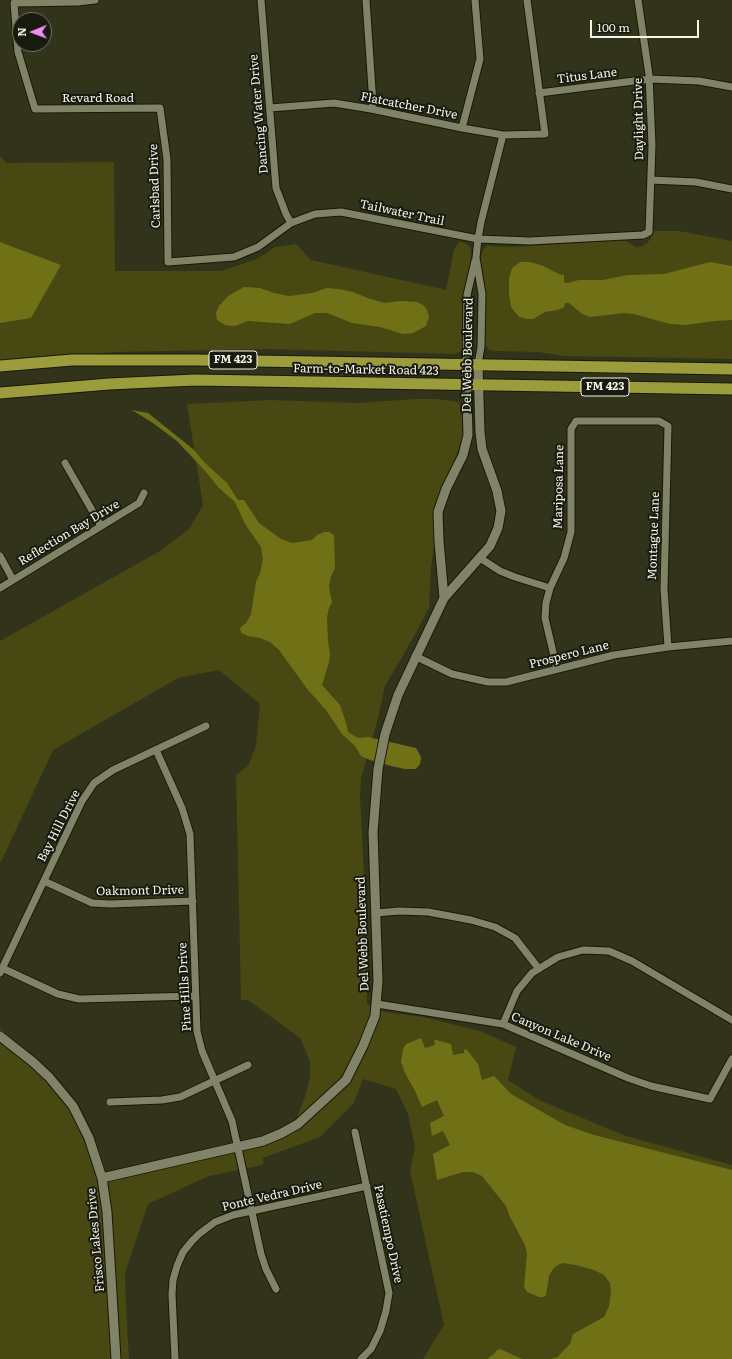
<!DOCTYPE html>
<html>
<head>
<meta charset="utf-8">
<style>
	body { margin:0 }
	#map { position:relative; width:732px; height:1359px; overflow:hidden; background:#32331b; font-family:Literata,serif }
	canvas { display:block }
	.north { position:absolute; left:12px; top:12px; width:40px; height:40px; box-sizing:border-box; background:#191a0f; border:1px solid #717265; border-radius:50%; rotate:269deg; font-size:11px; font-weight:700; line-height:16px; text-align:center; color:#f4f5e7 }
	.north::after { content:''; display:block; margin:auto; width:14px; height:18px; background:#ed8cf9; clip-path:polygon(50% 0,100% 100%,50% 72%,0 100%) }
	.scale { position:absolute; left:590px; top:20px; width:109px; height:18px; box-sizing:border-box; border:2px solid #f4f5e7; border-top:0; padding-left:5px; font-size:12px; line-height:14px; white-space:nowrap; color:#f4f5e7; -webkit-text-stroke:3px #191a0f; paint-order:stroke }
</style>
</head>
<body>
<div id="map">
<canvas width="732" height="1359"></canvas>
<div class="north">N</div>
<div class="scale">100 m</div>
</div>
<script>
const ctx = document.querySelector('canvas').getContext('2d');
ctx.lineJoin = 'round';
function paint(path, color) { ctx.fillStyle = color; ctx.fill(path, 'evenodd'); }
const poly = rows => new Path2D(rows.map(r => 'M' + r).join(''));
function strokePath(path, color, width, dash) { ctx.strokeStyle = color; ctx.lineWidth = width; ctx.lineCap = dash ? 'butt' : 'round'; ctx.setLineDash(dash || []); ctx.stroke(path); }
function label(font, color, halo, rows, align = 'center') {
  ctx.font = font + ' Literata,serif'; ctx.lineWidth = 4; ctx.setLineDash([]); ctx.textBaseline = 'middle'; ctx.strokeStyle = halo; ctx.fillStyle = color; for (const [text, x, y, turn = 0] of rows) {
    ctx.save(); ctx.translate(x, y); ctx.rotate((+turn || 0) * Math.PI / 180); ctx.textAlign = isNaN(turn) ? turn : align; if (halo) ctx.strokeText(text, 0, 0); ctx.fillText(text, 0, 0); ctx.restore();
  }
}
paint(poly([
	[0,156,6,163,114,162,115,271,221,271,257,259,275,247,296,244,311,260,446,290,454,249,460,241,468,245,471,250,470,269,463,345,461,351,455,354,267,349,114,352,0,362],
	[653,231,679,231,732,241,732,359,564,356,538,352,495,351,489,350,486,346,484,343,481,269,481,255,484,248,488,246,516,247,620,240,626,241,636,247,642,246,648,242,651,238],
	[415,399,436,399,459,402,465,431,445,488,436,531,431,568,429,608,413,638,385,686,378,718,361,778,360,797,368,947,367,1004,384,1012,423,1017,480,1031,516,1047,508,1080,539,1100,626,1136,732,1165,732,1359,423,1359,444,1325,410,1171,415,1147,408,1114,396,1089,363,1079,354,1103,320,1137,263,1158,263,1165,209,1176,148,1204,125,1273,126,1307,129,1359,0,1359,0,1028,52,1073,75,1101,94,1138,107,1173,258,1139,284,1127,296,1120,305,1097,310,1077,310,1062,300,1038,248,1000,241,1000,236,775,248,766,256,746,260,704,219,670,178,678,53,750,0,864,0,641,160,551,189,529,203,505,187,404,270,400,358,403]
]), '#474812');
paint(poly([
	[0,242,61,265,31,318,0,323],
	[520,262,529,262,541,265,559,274,564,275,564,282,567,283,579,280,603,280,628,275,664,274,710,262,732,266,732,320,714,321,686,325,670,324,634,314,624,313,590,317,582,314,569,303,565,303,564,307,558,310,545,312,533,319,528,319,519,317,511,307,509,294,509,279,512,268],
	[244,287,260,288,274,293,289,296,312,293,327,288,339,289,353,292,370,299,385,303,401,301,417,302,423,305,427,310,429,317,426,326,413,333,403,334,380,327,352,323,327,313,315,313,290,324,248,321,235,326,225,325,217,320,216,313,219,306,228,296],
	[132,410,148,413,193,449,204,462,227,483,238,500,244,500,259,523,281,539,292,543,312,540,317,535,324,532,329,532,334,535,335,568,331,576,329,586,330,594,332,602,329,608,327,617,328,641,330,654,329,662,322,685,340,705,347,726,348,732,358,738,368,737,416,748,421,757,420,764,416,769,405,769,391,766,370,760,361,756,355,746,342,734,326,710,308,690,279,650,270,642,260,638,248,636,241,633,240,628,246,623,251,614,256,582,260,573,263,559,261,547,245,524,235,502,219,488,206,472,177,441,153,423],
	[421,1038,425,1048,435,1045,434,1040,436,1040,451,1044,453,1055,464,1053,464,1049,467,1050,478,1064,482,1080,494,1076,511,1094,565,1125,594,1135,732,1170,732,1359,551,1359,558,1357,562,1352,570,1344,573,1334,604,1317,609,1306,611,1292,610,1283,604,1275,594,1270,576,1265,562,1263,556,1266,551,1272,549,1276,546,1295,543,1297,539,1297,527,1292,524,1287,527,1254,525,1245,510,1217,506,1206,482,1176,473,1172,463,1172,437,1180,433,1154,450,1145,443,1131,432,1136,430,1123,444,1116,437,1100,422,1107,415,1091,405,1073,401,1062,403,1049,406,1044],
	[498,1349,502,1350,522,1359,487,1359,494,1354]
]), '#707117');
const street = poly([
	[95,0,78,2,14,3,18,52,35,109,160,108,167,159,168,262,234,257,258,247,291,223,315,214,341,212,478,239,530,241,643,235,649,232,652,145,649,75,638,0],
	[261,0,276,188,286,214,291,223],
	[366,0,373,104,371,109],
	[539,93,650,79,699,81,732,87],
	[270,108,334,103,371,109,462,128,503,135,545,134,527,0],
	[462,128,480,59,475,0],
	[651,180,696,182,732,189],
	[466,364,467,295,475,261],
	[478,364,481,347,482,294,476,258,478,239,481,222,503,135],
	[65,463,101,526],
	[0,556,13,580],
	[480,558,500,571,515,577,550,588],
	[0,588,139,503,144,493],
	[415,656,452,674,488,682,506,682,614,655,668,647,732,641],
	[557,669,545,618,546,603,550,588,564,558,571,532,571,429,576,421,659,421,668,426,664,589,668,647],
	[156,750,182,808,190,834,197,1031,202,1051,232,1121,261,1254,266,1269,276,1289],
	[44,881,92,903,110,904,193,901],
	[376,913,399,911,428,912,471,920,495,927,515,938,539,969],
	[2,968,58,994,79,999,195,996],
	[0,973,82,801,94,783,113,770,206,726],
	[377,1004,503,1024,628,1078,651,1086,710,1099,732,1059],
	[503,1024,517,991,532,973,558,957,583,950,609,951,632,961,732,1020],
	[110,1102,162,1100,180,1097,248,1065],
	[355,1132,389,1293,386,1311,380,1331,371,1349,361,1359],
	[175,1359,172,1294,173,1280,177,1266,183,1252,192,1241,199,1234,215,1222,233,1215,367,1186]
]);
const secondary = poly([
	[444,598,439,541,438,512,446,489,463,455,468,435,466,364],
	[0,1036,33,1062,49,1077,73,1106,89,1138,102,1178,107,1212,116,1359],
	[102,1178,263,1141,282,1133,298,1124,346,1080,363,1046,375,1016,378,981,373,832,378,769,385,734,398,695,444,598,490,546,498,528,501,511,497,491,482,449,480,432,478,364]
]);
const primary = poly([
	[0,366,72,360,195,360,732,369],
	[0,393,109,384,195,380,732,389]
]);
strokePath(street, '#1a1a04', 9);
strokePath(secondary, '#1a1a04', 11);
strokePath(primary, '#1a1a04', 13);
strokePath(street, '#818368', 7);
strokePath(secondary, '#818368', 9);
strokePath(primary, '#9b9d3d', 11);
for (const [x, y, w] of [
	[233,360,48],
	[605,387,48]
]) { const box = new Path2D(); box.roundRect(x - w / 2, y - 9, w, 18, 3); ctx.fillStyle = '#191a0f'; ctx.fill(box); strokePath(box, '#f4f5e7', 1); }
label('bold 11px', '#f4f5e7', null, [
	["FM 423",233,360],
	["FM 423",605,387]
]);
label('12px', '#f4f5e7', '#191a0f', [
	["Titus Lane",587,76,-7],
	["Revard Road",98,98],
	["Flatcatcher Drive",409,106,11],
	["Dancing Water Drive",259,114,-95],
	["Daylight Drive",639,119,-91],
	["Carlsbad Drive",155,186,-92],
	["Tailwater Trail",402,213,12],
	["Del Webb Boulevard",468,355,-89],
	["Farm-to-Market Road 423",366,370,1],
	["Mariposa Lane",559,487,-89],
	["Reflection Bay Drive",69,533,-31],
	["Montague Lane",654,536,-88],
	["Prospero Lane",569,655,-14],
	["Bay Hill Drive",59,826,-63],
	["Oakmont Drive",140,891,-1],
	["Del Webb Boulevard",363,934,-92],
	["Pine Hills Drive",185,987,-93],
	["Canyon Lake Drive",561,1037,23],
	["Ponte Vedra Drive",272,1196,-13],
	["Pasatiempo Drive",388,1234,78],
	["Frisco Lakes Drive",96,1240,-95]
]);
</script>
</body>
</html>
